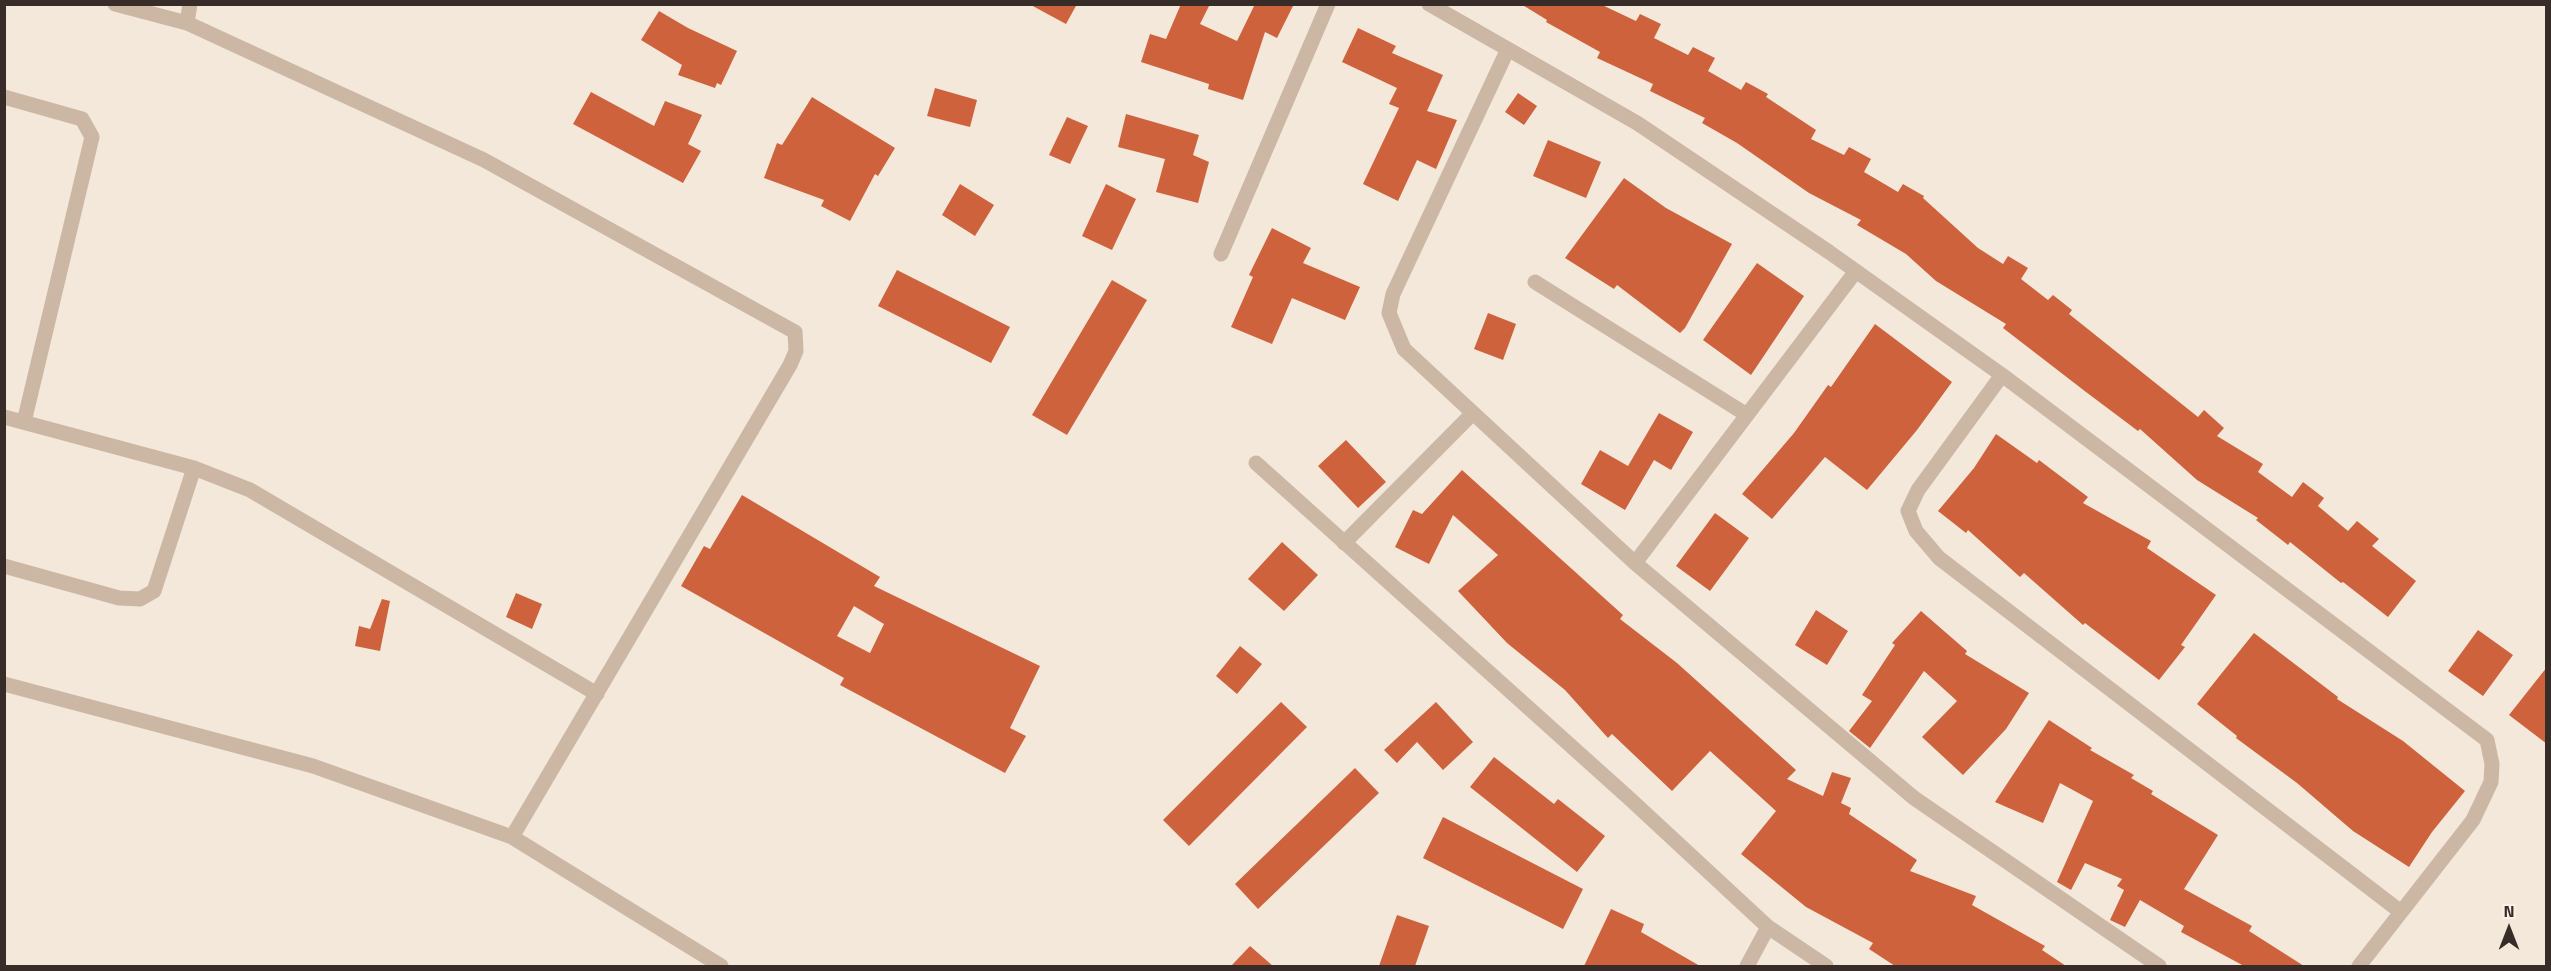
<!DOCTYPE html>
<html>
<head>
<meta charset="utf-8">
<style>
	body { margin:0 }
	#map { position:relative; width:2551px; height:971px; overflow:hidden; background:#f3e8da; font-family:"Titillium Web",sans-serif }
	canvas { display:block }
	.frame { position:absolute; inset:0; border:6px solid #372c27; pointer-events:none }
	.north { position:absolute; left:2479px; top:899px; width:60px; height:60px; -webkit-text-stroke:4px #fbf2e7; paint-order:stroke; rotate:0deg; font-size:16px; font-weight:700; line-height:24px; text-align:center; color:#372c27 }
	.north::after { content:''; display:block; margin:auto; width:21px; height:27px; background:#372c27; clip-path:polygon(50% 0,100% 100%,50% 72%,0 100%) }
</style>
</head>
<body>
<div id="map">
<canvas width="2551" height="971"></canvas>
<div class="frame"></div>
<div class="north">N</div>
</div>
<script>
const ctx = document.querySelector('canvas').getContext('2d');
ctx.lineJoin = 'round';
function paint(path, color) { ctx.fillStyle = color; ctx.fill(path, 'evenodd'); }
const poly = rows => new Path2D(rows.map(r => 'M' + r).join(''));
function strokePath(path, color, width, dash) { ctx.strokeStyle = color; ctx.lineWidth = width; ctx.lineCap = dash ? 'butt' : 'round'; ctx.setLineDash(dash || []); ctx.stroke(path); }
paint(poly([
	[1029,4,1077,4,1066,24],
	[1181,4,1210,4,1200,24,1237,41,1255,4,1294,4,1277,38,1265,32,1243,100,1208,89,1209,84,1141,62,1150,34,1166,39],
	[1521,4,1600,4,1636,21,1640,14,1661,24,1654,38,1688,55,1693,47,1715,58,1708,71,1741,90,1746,82,1768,94,1766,97,1816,130,1811,139,1844,155,1849,147,1871,159,1864,172,1898,192,1903,184,1924,196,1923,198,1978,248,2003,264,2008,256,2028,268,2021,279,2048,300,2053,295,2072,310,2069,314,2198,417,2204,410,2224,428,2217,436,2263,464,2258,472,2292,497,2303,482,2324,498,2318,506,2348,531,2357,521,2379,539,2372,546,2416,581,2388,617,2343,582,2341,583,2290,542,2288,545,2256,520,2258,518,2197,480,2140,429,2138,431,2086,392,2003,328,2006,324,1936,281,1906,254,1857,225,1861,220,1809,193,1737,143,1702,123,1705,118,1650,91,1653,84,1597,58,1600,52,1546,22,1547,20],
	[659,11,688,28,737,51,721,85,717,83,715,88,678,75,682,65,641,40],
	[1358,28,1396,46,1392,53,1443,75,1427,111,1457,120,1436,169,1417,160,1398,201,1363,184,1399,108,1389,104,1397,88,1342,62],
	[935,88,977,100,970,127,927,116],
	[591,92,654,126,665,101,702,115,688,144,701,151,683,183,573,124],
	[1518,93,1537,106,1524,125,1505,112],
	[812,97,895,148,878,176,875,174,850,221,821,206,824,200,764,178,777,143,782,145],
	[1126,114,1199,135,1193,155,1209,162,1198,203,1156,192,1165,159,1118,147],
	[1067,117,1088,126,1070,164,1049,155],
	[1548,140,1601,162,1586,198,1533,176],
	[1624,178,1666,208,1732,244,1685,328,1680,333,1617,285,1614,289,1565,258],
	[960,184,994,205,975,236,942,215],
	[1106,184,1136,199,1112,250,1082,236],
	[1272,228,1311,248,1303,263,1360,287,1345,320,1292,298,1272,344,1231,327,1253,277,1249,275],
	[1757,263,1804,296,1751,375,1703,340],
	[897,270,1010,327,991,363,878,306],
	[1112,280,1147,300,1067,435,1032,415],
	[1488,313,1516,324,1503,360,1474,349],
	[1875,324,1952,382,1917,430,1867,490,1825,457,1772,519,1742,494,1794,433,1828,385,1831,387],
	[1659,413,1693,432,1671,470,1654,460,1625,510,1581,484,1600,450,1628,466],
	[1996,434,2037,463,2039,460,2088,497,2083,503,2151,541,2147,548,2216,595,2181,645,2185,647,2159,680,2085,623,2083,625,2024,573,2020,577,1968,530,1966,533,1938,511,1974,468],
	[1346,440,1386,482,1358,508,1318,466],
	[1462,470,1623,615,1620,619,1677,663,1796,770,1787,779,1823,796,1832,772,1851,778,1841,803,1851,808,1849,814,1917,860,1910,871,1976,896,1972,905,2045,946,2042,950,2066,966,1895,966,1869,949,1873,943,1806,907,1741,854,1776,811,1710,751,1672,791,1612,734,1608,738,1565,690,1507,643,1458,591,1498,555,1453,515,1429,564,1395,547,1413,510,1422,514],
	[742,495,880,577,874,586,1040,666,1010,728,1026,736,1005,773,840,685,844,678,681,586,704,546,710,549],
	[854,606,884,624,870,653,837,636],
	[1715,513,1749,538,1710,591,1676,566],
	[1282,542,1318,575,1284,611,1248,579],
	[516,593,542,604,532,629,506,617],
	[382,599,390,601,380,651,355,646,359,626,370,629],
	[1816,610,1848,631,1827,665,1795,645],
	[1921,611,1967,651,1965,654,2029,693,2006,729,1963,775,1922,737,1957,701,1924,671,1870,748,1849,731,1872,701,1862,695,1895,645,1892,643],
	[2478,630,2513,655,2483,696,2448,671],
	[2254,633,2338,697,2337,699,2403,741,2465,791,2432,832,2409,867,2353,831,2297,783,2236,738,2237,736,2197,704],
	[1240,646,1262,664,1237,694,1216,676],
	[2547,667,2547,744,2509,715],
	[1281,702,1307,727,1189,846,1163,820],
	[1436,702,1473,742,1443,770,1417,742,1397,763,1384,750],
	[2049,720,2092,748,2090,750,2134,775,2131,778,2153,791,2151,794,2218,835,2184,889,2252,926,2249,931,2304,966,2244,966,2181,932,2184,926,2140,900,2125,927,2110,920,2124,890,2117,886,2122,879,2085,863,2071,890,2057,882,2093,801,2060,783,2043,823,1995,802],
	[1494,757,1554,804,1558,799,1605,836,1577,872,1470,787],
	[1355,768,1379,793,1258,909,1235,884],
	[1443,817,1583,889,1563,929,1423,858],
	[1611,909,1644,924,1641,932,1700,966,1584,966],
	[1397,915,1429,926,1415,966,1379,966],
	[1250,946,1273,966,1231,966]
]), '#ce623d');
strokePath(poly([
	[115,4,187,23,484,160,795,332,796,351,790,365,512,837],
	[1429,4,1637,123,1829,252,2002,375,2487,740,2492,764,2491,782,2473,820,2359,966],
	[187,23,190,4],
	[1508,49,1393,294,1389,313,1404,349,1635,563,1914,798,2159,966],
	[4,97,82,119,92,137,24,422],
	[1221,254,1328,4],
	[1535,282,1747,415],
	[2002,375,1918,490,1908,511,1916,531,1939,558,2401,912],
	[4,417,194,468,250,490,597,694],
	[1256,463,1630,799,1768,927,1826,966],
	[1344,543,1473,413],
	[1635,563,1856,271],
	[4,566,119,598,140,599,154,591,194,468],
	[4,684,313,766,512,837,721,966],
	[1747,966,1768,927]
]), '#ccb7a5', 15);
</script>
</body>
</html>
